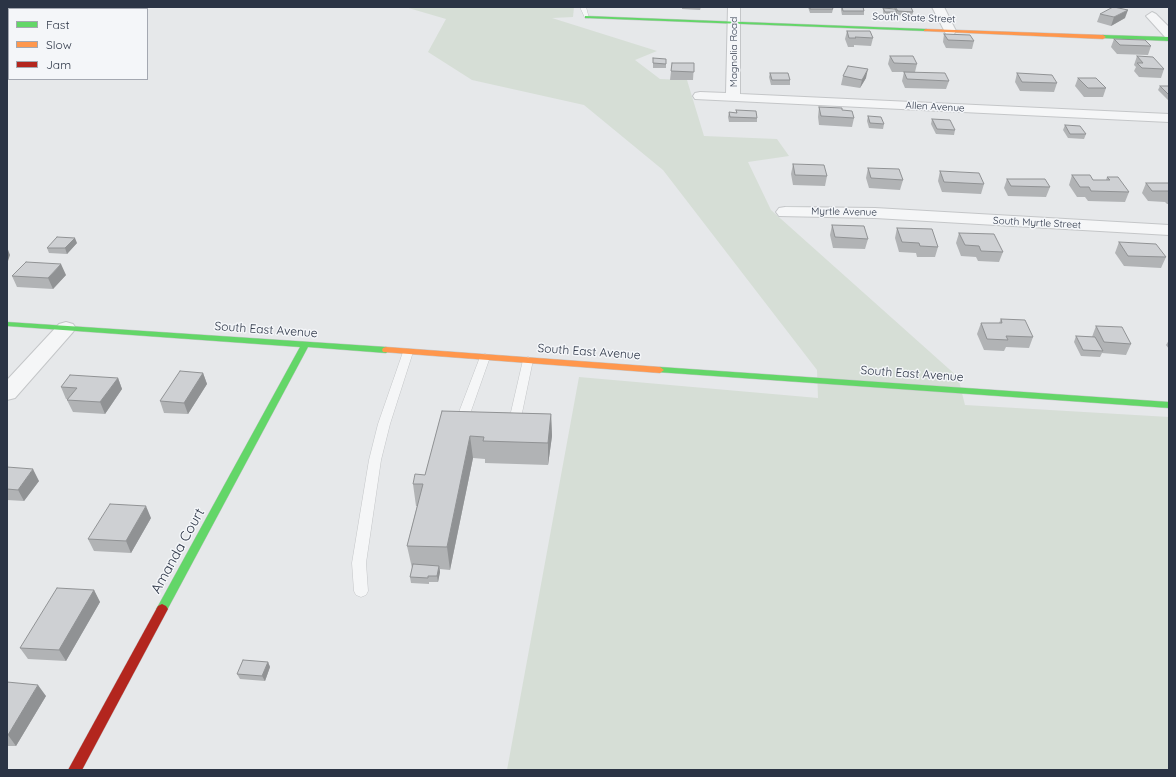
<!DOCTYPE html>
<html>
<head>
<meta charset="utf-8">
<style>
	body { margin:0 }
	#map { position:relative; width:1176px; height:777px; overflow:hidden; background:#e6e8ea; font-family:Quicksand,sans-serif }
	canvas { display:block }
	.frame { position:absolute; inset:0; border:8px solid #2b3445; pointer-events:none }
	.legend { position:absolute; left:8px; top:8px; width:140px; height:72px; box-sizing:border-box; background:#f4f6f9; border:1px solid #a4a8b1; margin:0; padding:5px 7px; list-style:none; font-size:12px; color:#2b3445 }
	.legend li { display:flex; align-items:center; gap:8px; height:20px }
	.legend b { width:20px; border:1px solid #a4a8b1 }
</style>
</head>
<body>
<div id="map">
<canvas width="1176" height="777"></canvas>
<div class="frame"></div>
<ul class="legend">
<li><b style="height:5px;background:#63d668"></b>Fast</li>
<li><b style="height:5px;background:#ff974d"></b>Slow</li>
<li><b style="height:5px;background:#b3261e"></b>Jam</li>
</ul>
</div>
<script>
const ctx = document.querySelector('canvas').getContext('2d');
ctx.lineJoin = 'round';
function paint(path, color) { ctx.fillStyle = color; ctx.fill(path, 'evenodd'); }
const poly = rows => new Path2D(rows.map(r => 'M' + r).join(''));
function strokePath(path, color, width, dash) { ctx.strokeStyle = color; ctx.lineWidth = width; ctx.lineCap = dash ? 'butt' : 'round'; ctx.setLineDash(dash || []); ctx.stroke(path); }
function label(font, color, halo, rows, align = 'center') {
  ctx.font = font + ' Quicksand,sans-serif'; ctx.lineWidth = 3; ctx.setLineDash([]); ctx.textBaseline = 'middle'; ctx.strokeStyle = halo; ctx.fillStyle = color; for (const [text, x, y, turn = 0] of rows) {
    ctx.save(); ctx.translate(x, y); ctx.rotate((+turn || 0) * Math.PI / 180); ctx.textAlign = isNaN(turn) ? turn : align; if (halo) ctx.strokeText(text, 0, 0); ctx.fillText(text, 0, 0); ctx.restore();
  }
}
paint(poly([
	[405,7,574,7,573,17,552,18,657,51,635,60,660,79,687,80,704,136,777,139,789,156,748,162,771,210,958,377,965,405,1169,417,1169,770,507,770,579,377,818,398,817,370,663,170,584,105,472,80,428,52,446,19]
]), '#d6ded6');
const lane = poly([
	[580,7,586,7,589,18,585,18,580,7],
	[408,349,413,352,390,424,381,460,366,563,368,591,366,595,361,597,356,595,354,591,352,563,369,460,378,424,403,352,408,349],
	[485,354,490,357,471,411,482,420,476,424,472,423,459,412,480,357,485,354],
	[528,357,533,360,522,413,512,426,502,426,500,423,502,420,511,412,523,360,528,357]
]);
const street = poly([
	[728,7,740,7,740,94,1169,114,1169,122,695,99,693,96,695,93,700,92,726,93,728,7],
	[932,7,944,7,956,31,954,34,946,34,932,7],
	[1152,12,1156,14,1169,27,1169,38,1165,37,1146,16,1152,12],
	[785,207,875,208,1169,225,1169,235,875,218,779,216,776,212,779,208,785,207],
	[66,322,73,324,76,328,73,332,15,398,7,400,7,380,59,324,66,322]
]);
const fast = poly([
	[585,16,926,29,928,30,926,31,587,18,585,18,585,16],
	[1103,35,1169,37,1169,41,1101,38,1101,36,1103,35],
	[7,322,386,347,390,350,386,353,308,347,166,612,162,614,158,612,156,609,158,606,300,347,7,326,7,322],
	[660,367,1169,402,1169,408,657,372,656,370,660,367]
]);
const slow = poly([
	[926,29,1103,35,1106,37,1103,39,924,31,924,30,926,29],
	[386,347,660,367,664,370,660,373,383,352,382,350,383,348,386,347]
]);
const jam = poly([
	[162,604,166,606,168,609,82,770,68,770,158,606,162,604]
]);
strokePath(lane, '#c4c6c8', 1);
strokePath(street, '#c4c6c8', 2);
strokePath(fast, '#c4c6c8', 1);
strokePath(slow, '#c4c6c8', 1);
strokePath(jam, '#c4c6c8', 1);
paint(lane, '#f5f6f7');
paint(street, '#f5f6f7');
paint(fast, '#63d668');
paint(slow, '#ff974d');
paint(jam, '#b3261e');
paint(poly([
	[682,7,701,7,700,10,682,9],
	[808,7,832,7,833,9,832,13,810,13],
	[841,7,863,7,864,11,864,15,842,15,841,10],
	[895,7,911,7,913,12,912,16,897,15,896,14,896,16,884,16,883,12,883,8,894,9],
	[1100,14,1125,18,1111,26,1097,22],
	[847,31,873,38,871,46,854,45,854,47,848,47,845,39],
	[944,34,974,41,972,49,946,48,943,42],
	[1114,39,1151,46,1148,55,1117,54,1111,47],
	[890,56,917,64,915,72,949,81,946,89,905,88,902,81,904,72,892,72,888,64],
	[1137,56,1164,69,1161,78,1139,77,1134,71,1136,67,1134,65],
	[653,58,666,64,666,68,653,68],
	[672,63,694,63,693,80,670,80],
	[770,73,790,80,790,85,771,85,769,77],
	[1017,73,1057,83,1054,92,1020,91,1015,82],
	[843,76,866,78,860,88,841,85],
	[1078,78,1106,88,1103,97,1084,97,1075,86],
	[1160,86,1169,86,1169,101,1158,90],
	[819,107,842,110,854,118,852,127,819,125,818,117],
	[736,110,757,118,757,122,729,122,728,117,729,112,736,113],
	[868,116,884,124,883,129,869,128,867,121],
	[932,119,955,130,954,135,936,134,931,124],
	[1065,125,1086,134,1084,139,1068,138,1063,130],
	[793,164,827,176,825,186,793,185,791,174],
	[868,168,903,180,900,190,869,188,866,178],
	[940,171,984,184,981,194,942,192,938,181],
	[1072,175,1093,180,1106,180,1107,177,1129,192,1125,202,1088,201,1085,197,1077,197,1069,185],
	[1007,179,1050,187,1046,197,1008,196,1004,188],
	[1169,181,1169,204,1167,204,1165,202,1148,201,1142,193,1146,183,1168,183],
	[832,225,868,239,865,249,833,248,830,235],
	[897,228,938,247,935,257,917,257,916,253,899,252,895,238],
	[959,233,1003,252,999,262,978,261,976,257,961,256,956,243],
	[1119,242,1166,257,1161,268,1124,266,1115,253],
	[77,243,67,254,49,253,47,248],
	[66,275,53,289,17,287,12,276],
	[1001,319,1033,337,1029,348,1006,347,1004,351,984,350,977,334,981,323,999,323],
	[1096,326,1131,344,1126,355,1102,353,1100,357,1081,356,1074,342,1076,336,1092,337],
	[1169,340,1169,349,1166,345],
	[203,373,207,384,188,414,164,413,160,401],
	[118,378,122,389,105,414,73,412,67,400,69,399,66,399,61,387],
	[442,411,551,414,552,436,548,465,485,463,485,459,473,458,450,570,440,569,440,572,438,582,429,582,429,584,411,583,410,577,412,568,407,546,417,506,416,506,413,484,425,475],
	[7,467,39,481,24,501,7,500],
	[151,518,131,553,94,551,88,539],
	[94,590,100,602,66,661,28,659,20,648],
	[268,662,270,667,265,681,240,679,237,674],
	[7,682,46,696,16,746,7,746]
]), '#b1b3b5');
paint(poly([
	[1128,10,1125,18,1111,26,1114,17],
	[868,69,866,78,860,88,862,80],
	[75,238,77,243,67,254,65,248],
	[7,247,10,255,7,264],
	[61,264,66,275,53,289,48,278],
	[203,373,207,384,188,414,184,403],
	[118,378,122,389,105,414,100,402],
	[551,414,552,436,548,465,548,443],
	[470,436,473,458,450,570,447,547],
	[33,469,39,481,24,501,18,490],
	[146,506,151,518,131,553,126,541],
	[439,566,440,572,438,582,437,576],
	[94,590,100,602,66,661,59,650],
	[268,662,270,667,265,681,262,676],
	[38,685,46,696,16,746,8,735]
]), '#909294');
const building = poly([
	[810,7,832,7,833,9,810,9,810,7],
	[842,7,863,7,864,11,843,11,842,7],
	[895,7,911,7,913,12,898,11,895,7],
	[1113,7,1114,7,1128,10,1114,17,1100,14,1113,7],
	[883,8,895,9,897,12,885,12,883,8],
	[847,31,870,31,873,38,855,37,856,38,849,38,847,31],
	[944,34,970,35,974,41,948,40,944,34],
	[1114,39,1145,40,1151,46,1120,45,1114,39],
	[890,56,913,56,917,64,894,63,890,56],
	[1137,56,1153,57,1164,69,1142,68,1137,63,1143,63,1137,56],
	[653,58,666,59,666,64,653,63,653,58],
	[672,63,694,63,694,72,671,71,672,63],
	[848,66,868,69,862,80,843,76,848,66],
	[904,72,945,73,949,81,907,79,904,72],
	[770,73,788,73,790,80,772,80,770,73],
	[1017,73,1052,75,1057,83,1022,82,1017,73],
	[1078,78,1096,78,1106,88,1088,88,1078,78],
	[1160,86,1169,86,1169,95,1160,86],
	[819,107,842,108,842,110,852,111,854,118,821,116,819,107],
	[736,110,756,111,757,118,730,117,729,112,737,113,736,110],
	[868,116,881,117,884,124,870,123,868,116],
	[932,119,950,120,955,130,937,129,932,119],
	[1065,125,1080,126,1086,134,1070,134,1065,125],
	[793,164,824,165,827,176,795,175,793,164],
	[868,168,899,169,903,180,871,178,868,168],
	[940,171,979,173,984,184,944,182,940,171],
	[1072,175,1090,175,1093,180,1110,180,1107,177,1118,177,1129,192,1091,191,1089,187,1080,187,1072,175],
	[1007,179,1045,179,1050,187,1011,186,1007,179],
	[1146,183,1169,183,1169,191,1152,191,1146,183],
	[832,225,864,226,868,239,835,237,832,225],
	[897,228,932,229,938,247,920,246,919,243,902,242,897,228],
	[959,233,994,234,1003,252,981,251,979,246,965,245,959,233],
	[57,237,75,238,65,248,47,248,57,237],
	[1119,242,1156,244,1166,257,1128,256,1119,242],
	[26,262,61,264,48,278,12,276,26,262],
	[1001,319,1025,320,1033,337,1006,336,1008,340,987,339,981,323,1002,323,1001,319],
	[1096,326,1122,327,1131,344,1104,342,1096,326],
	[1076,336,1095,337,1103,351,1083,350,1076,336],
	[180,371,203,373,184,403,160,401,180,371],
	[70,375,118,378,100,402,67,400,77,388,61,387,70,375],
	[442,411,551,414,548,443,483,441,484,437,470,436,447,547,407,546,423,484,413,484,415,474,425,475,442,411],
	[7,467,33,469,18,490,7,489,7,467],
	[110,504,146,506,126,541,88,539,110,504],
	[413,564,439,566,437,576,428,576,428,578,410,577,413,564],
	[57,588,94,590,59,650,20,648,57,588],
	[243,660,268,662,262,676,237,674,243,660],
	[7,682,38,685,8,735,7,735,7,682]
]);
paint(building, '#ced0d3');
strokePath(building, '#909294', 1);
label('10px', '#2b3445', '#f4f6f9', [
	["South State Street",914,18,2],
	["Magnolia Road",734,52,-90],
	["Allen Avenue",935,107,3],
	["Myrtle Avenue",844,212,1],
	["South Myrtle Street",1037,223,3]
]);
label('12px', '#2b3445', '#f4f6f9', [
	["South East Avenue",266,330,4],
	["South East Avenue",589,352,4],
	["South East Avenue",912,374,4]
]);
label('14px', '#2b3445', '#f4f6f9', [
	["Amanda Court",178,551,-61]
]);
</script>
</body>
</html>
